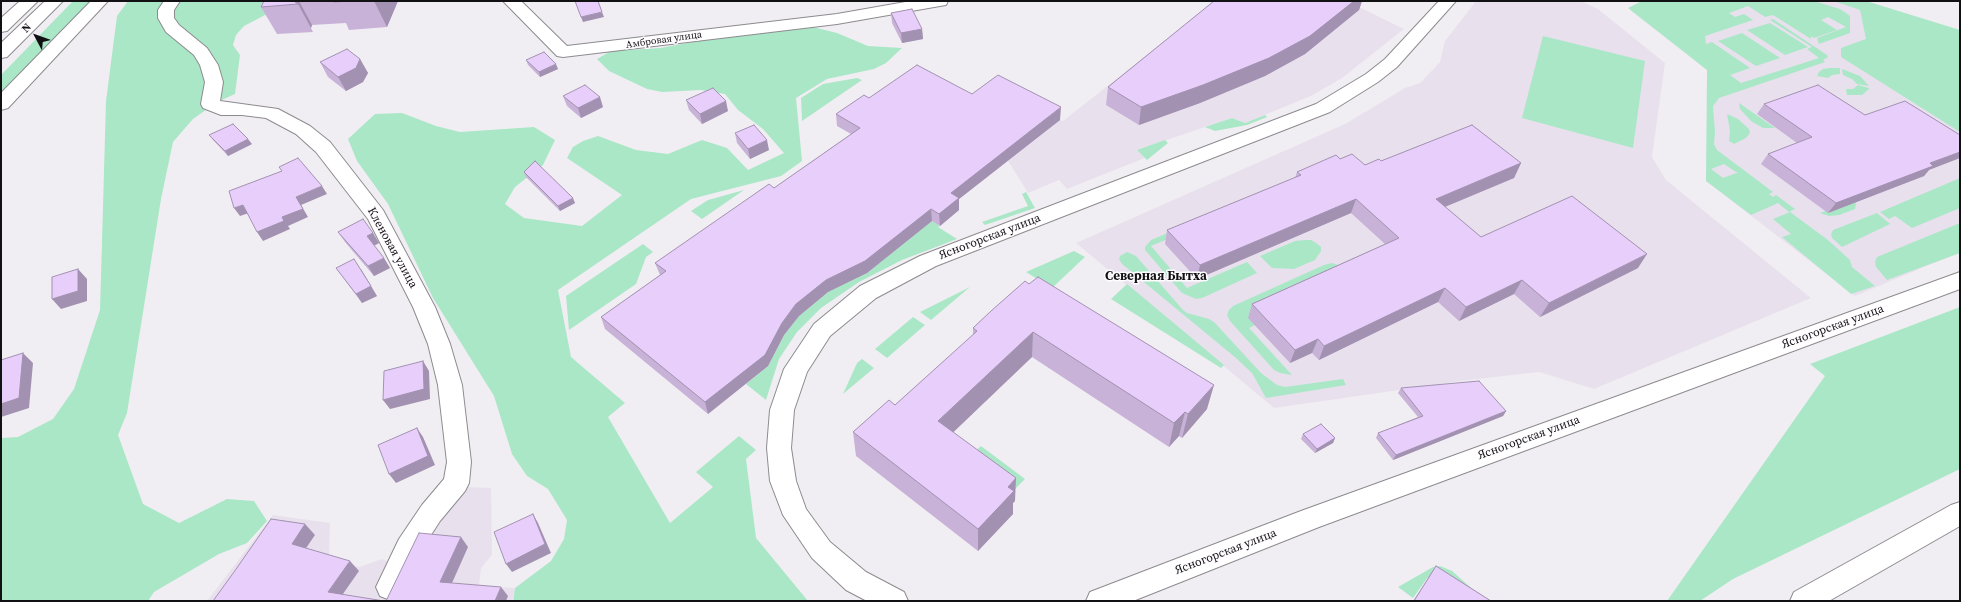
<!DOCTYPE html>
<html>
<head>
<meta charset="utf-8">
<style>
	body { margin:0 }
	#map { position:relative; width:1961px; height:602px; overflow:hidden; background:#f1eef3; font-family:"Source Serif 4",serif }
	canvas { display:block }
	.frame { position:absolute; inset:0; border:2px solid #111012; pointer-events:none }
	.north { position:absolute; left:16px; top:16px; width:40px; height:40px; -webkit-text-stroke:3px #fefcff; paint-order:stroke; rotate:311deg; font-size:11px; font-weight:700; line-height:16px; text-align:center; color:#111012 }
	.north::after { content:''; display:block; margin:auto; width:14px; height:18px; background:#111012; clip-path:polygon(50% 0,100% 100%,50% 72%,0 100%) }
</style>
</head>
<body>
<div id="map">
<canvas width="1961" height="602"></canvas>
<div class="frame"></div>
<div class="north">N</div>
</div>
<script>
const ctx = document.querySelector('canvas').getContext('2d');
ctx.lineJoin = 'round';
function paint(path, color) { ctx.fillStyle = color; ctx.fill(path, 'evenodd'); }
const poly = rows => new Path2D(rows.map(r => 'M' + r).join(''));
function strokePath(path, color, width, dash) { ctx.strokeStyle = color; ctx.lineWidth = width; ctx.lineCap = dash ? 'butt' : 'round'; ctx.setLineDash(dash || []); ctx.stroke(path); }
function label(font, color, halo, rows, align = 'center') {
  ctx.font = font + ' "Source Serif 4",serif'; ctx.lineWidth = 3; ctx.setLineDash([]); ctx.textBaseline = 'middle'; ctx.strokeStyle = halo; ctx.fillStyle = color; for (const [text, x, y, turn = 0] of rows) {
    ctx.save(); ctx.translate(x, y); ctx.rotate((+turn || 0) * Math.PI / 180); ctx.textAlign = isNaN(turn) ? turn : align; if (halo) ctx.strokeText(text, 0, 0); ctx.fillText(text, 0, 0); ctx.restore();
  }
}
paint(poly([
	[1215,1,1347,1,1404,29,1342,78,1311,96,1245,123,1232,118,1137,150,1145,158,1067,189,1059,180,1028,193,1008,161,1060,120,1063,121],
	[1476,1,1580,1,1598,9,1665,63,1652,157,1666,180,1811,298,1594,389,1539,372,1469,380,1274,408,1076,243,1345,124,1405,88,1420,83,1440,62,1445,41],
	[1651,1,1843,1,1960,36,1960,252,1855,296,1706,181,1711,73,1630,10],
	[444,486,491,488,492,555,481,568,479,586,515,588,512,601,207,601,273,515,330,523,329,558,359,567,382,559,390,563]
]), '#e8e1ed');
paint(poly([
	[73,1,90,1,1,96,1,75],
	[128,1,292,1,244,26,236,35,233,45,240,55,235,94,217,102,193,119,173,142,161,199,127,413,118,435,143,504,179,523,227,499,254,501,267,521,247,543,219,554,154,592,148,601,1,601,1,438,18,437,53,419,74,389,100,310,106,101,117,16],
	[1642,1,1814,1,1840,9,1849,15,1850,17,1850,33,1819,44,1817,38,1846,27,1828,17,1821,20,1837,30,1814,38,1811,36,1811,39,1773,15,1765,17,1748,6,1729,13,1735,17,1744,14,1753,20,1705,36,1706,44,1712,42,1750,68,1730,75,1741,83,1819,58,1807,49,1812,47,1770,20,1773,19,1827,55,1828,57,1823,60,1825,62,1719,98,1713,106,1715,132,1714,144,1717,150,1773,192,1769,194,1773,197,1776,195,1795,209,1789,212,1778,203,1751,215,1706,181,1707,70,1628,8],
	[1724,164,1736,172,1739,172,1723,178,1711,169],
	[1834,1,1866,1,1960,30,1960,132,1841,57,1841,48,1866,39,1860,10],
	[1770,23,1808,47,1785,55,1747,30],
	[813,27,837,33,868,46,902,48,886,63,874,69,827,79,796,98,802,161,781,176,691,199,558,290,571,357,625,403,608,417,670,523,713,487,696,472,739,436,756,450,746,459,756,538,808,601,513,601,515,588,551,561,564,539,567,520,548,489,527,476,512,454,494,396,433,298,388,204,357,161,348,139,375,114,402,113,436,126,460,132,534,127,555,140,543,165,515,187,505,204,524,218,582,226,622,195,567,158,573,147,583,141,598,136,636,150,668,154,702,140,727,148,748,170,784,153,763,129,738,110,725,94,701,90,662,92,647,89,609,71,597,59,611,51,660,48,720,37],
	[1742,33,1780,58,1756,66,1718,41],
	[1543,36,1645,61,1633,148,1522,118],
	[1830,68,1840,68,1840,74,1832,75,1828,78,1817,76,1819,72,1823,69],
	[1842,69,1860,76,1869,86,1857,84,1852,79,1843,75],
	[857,78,862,80,802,121,801,98,823,84],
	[1858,85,1869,88,1869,89,1862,95,1847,95,1846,89,1853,89],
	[1739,103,1775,128,1763,128,1751,121,1740,109],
	[1727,114,1738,119,1749,129,1750,133,1746,138,1734,144,1729,141,1730,131],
	[1265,115,1267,117,1247,125,1215,131,1205,127,1232,118,1245,123],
	[1165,140,1168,143,1147,160,1137,150],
	[1960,178,1960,208,1912,228,1895,216,1889,219,1880,212],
	[1285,184,1289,188,1151,246,1187,288,1247,262,1257,273,1202,298,1196,299,1182,293,1145,250,1145,247,1151,240],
	[744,190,702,219,691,211,708,200],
	[1026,192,1035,208,985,225,982,222,1028,206,1022,194],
	[1855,200,1856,204,1855,209,1839,215,1829,216,1820,213],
	[1790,212,1828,240,1850,260,1852,267,1875,286,1851,294,1782,237,1791,234,1773,219],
	[1877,213,1890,224,1842,247,1832,238,1831,234,1833,230],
	[932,221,940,226,938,227,957,239,902,260,859,282,821,308,797,332,779,359,766,400,746,384,768,366,784,335,799,316,828,292,867,273],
	[1960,223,1960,253,1887,280,1876,267,1875,262,1877,257],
	[1305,240,1311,240,1316,243,1321,247,1321,251,1315,260,1294,269,1272,268,1260,256,1295,241],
	[643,244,653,252,646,257,636,284,569,330,566,296],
	[1074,251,1085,257,1052,288,1026,272],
	[1127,252,1136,256,1183,310,1187,313,1209,319,1215,323,1261,373,1277,385,1285,387,1343,379,1346,385,1266,398,1252,373,1236,358,1122,264,1119,259,1120,256],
	[1332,263,1344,267,1356,278,1249,328,1292,375,1280,373,1274,370,1230,321,1227,315,1229,310,1233,306,1324,265],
	[1127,284,1224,365,1221,368,1111,299],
	[970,287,931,320,920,312],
	[1960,307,1960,469,1733,579,1700,601,1667,601,1825,376,1810,364],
	[913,317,925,325,887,358,875,349],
	[862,359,874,368,843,394,857,363],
	[981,446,1025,479,1010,494,965,461],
	[1440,566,1452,571,1486,601,1465,601,1428,577,1413,598,1398,587,1433,567]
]), '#aae7c7');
const minor = poly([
	[164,1,180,1,174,10,174,18,179,25,207,48,218,65,223,82,220,101,278,109,310,126,330,142,383,210,435,307,450,344,462,385,471,462,469,483,465,491,440,521,418,555,400,596,390,600,380,596,376,587,399,539,422,505,444,479,447,462,438,385,428,344,413,307,368,219,316,152,296,134,266,118,242,115,221,115,203,108,201,104,205,82,200,65,194,55,166,32,158,18,158,10,164,1],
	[503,1,521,1,567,46,837,14,911,1,948,1,946,5,940,6,837,24,563,57,557,56,503,1],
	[1439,1,1456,1,1397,67,1378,82,1330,112,936,266,876,298,830,336,807,372,794,410,791,448,796,481,806,509,830,542,866,572,904,592,908,601,867,601,846,590,812,558,783,515,770,481,767,448,770,410,784,369,814,324,860,286,920,256,1316,104,1366,74,1385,59,1439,1],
	[1960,272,1960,289,1319,527,1133,601,1086,601,1090,592,1301,511,1960,272],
	[1960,502,1960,526,1829,601,1790,601,1794,592,1951,505,1960,502]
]);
const major = poly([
	[20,1,38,1,7,31,1,32,1,18,20,1],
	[45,1,63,1,7,57,1,58,1,43,45,1],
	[91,1,108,1,8,108,1,110,1,93,91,1]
]);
strokePath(minor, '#8d8b8f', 2);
strokePath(major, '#8d8b8f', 2);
paint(minor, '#fff');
paint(major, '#fff');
paint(poly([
	[264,1,398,1,387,27,349,30,346,23,312,25,311,28,313,32,277,34,261,7],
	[1214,1,1362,1,1359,10,1305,54,1265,76,1200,103,1139,125,1106,105,1108,87],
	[891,13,922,29,923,39,902,43,892,23],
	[360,59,368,73,363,82,346,91,328,77,320,62],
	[526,60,558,69,540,77,528,65],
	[972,94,1060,120,959,199,959,210,940,226,932,221,867,273,828,292,799,316,784,335,768,366,708,414,605,329,601,317,660,275,655,263,774,188,851,134,837,126,836,114,869,98],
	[563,96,603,107,581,118,567,106],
	[686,100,728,111,702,124,689,110],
	[1764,104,1929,170,1924,176,1828,213,1761,164,1768,154,1797,143,1757,114],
	[735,133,769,150,750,159,737,143],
	[209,135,252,144,228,156,213,140],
	[1340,159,1365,165,1381,161,1521,163,1514,178,1445,207,1481,237,1638,268,1540,317,1514,294,1459,321,1438,302,1319,360,1312,353,1290,363,1248,318,1252,304,1385,244,1351,213,1197,279,1165,244,1167,230,1295,178,1297,172],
	[524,172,575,203,560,211,526,177],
	[338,232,373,233,379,243,374,246,390,268,374,276,345,242],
	[336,268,377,296,362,303],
	[991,311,1207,409,1182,438,1179,436,1169,447,1032,357,953,432,1015,501,1013,503,1013,514,978,551,856,456,853,432,895,405,973,335,973,328],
	[1401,388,1506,411,1503,416,1393,460,1376,438,1378,433,1418,417,1398,393],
	[1303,434,1335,438,1333,443,1315,453,1301,439],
	[1436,566,1491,601,1413,601]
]), '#c8b2d8');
paint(poly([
	[295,1,299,1,312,25,311,28,298,4,295,2],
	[374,1,398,1,387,27],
	[1354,1,1362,1,1359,10,1305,54,1265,76,1200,103,1139,125,1141,107],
	[602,12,604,17,583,22,581,17],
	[922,29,923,39,902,43,901,33],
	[360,59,368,73,363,82,346,91,338,77],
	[556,64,558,69,540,77,539,72],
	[600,97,603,107,581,118,578,108],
	[726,101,728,111,702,124,700,114],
	[1061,107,1060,120,959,199,959,210,940,226,939,214,951,193],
	[248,139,252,144,228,156,225,151],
	[767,140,769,150,750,159,748,149],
	[1960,152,1960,158,1929,170,1924,176,1828,213,1836,203,1930,163],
	[1521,163,1514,178,1430,213,1436,199],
	[322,186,327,194,301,205,308,217,288,226,290,229,263,241,257,232,296,197],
	[573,198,575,203,560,211,558,206],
	[1356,199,1351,213,1197,279,1200,265],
	[243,205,249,213,240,216,234,208],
	[931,209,932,221,867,273,828,292,799,316,784,335,768,366,708,414,705,402,782,323,796,304,826,280],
	[373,233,379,243,373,246,367,236],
	[1647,254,1638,268,1540,317,1549,303],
	[384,258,390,268,374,276,368,266],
	[78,269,87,279,87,301,61,309,52,299],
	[361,269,377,296,362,303,356,294],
	[1522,280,1514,294,1459,321,1466,307],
	[1445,288,1438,302,1319,360,1324,346],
	[1033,332,1032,357,940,445,938,421],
	[1318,339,1312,353,1290,363,1295,350],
	[23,353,33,363,29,408,1,417,1,404],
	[423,361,429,371,430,399,390,409,383,400],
	[1214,385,1207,409,1182,438,1188,414],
	[1506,411,1503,416,1393,460,1396,455],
	[1185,412,1179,436,1169,447,1174,423],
	[417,428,423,437,435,465,396,483,389,474],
	[1335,438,1333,443,1315,453,1317,449],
	[1016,478,1015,501,1013,503,1013,514,978,551,978,529,1008,487],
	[533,514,538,523,551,553,512,572,506,564],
	[305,524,315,535,302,554,292,544],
	[461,537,468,547,448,592,440,582],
	[350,561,359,571,338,601,328,592],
	[501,587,508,596,506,601,495,601]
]), '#a291b0');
const building = poly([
	[264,1,295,1,295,2,298,4,261,7,264,1],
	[335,1,348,1,334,2,335,1],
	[575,1,598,1,602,12,581,17,575,1],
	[1214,1,1354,1,1310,36,1269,58,1203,85,1141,107,1108,87,1214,1],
	[912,9,922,29,901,33,891,13,912,9],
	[347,49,360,59,356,68,338,77,320,62,347,49],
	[544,52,556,64,539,72,526,60,544,52],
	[917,65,972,94,998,75,1061,107,951,193,959,198,939,214,931,209,865,261,826,280,796,304,782,323,765,355,705,402,601,317,666,271,655,263,769,184,774,188,860,128,836,114,864,95,869,98,917,65],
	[585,85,600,97,578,108,563,96,585,85],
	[1818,85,1865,115,1905,101,1960,135,1960,152,1930,163,1933,166,1836,203,1768,154,1812,137,1764,104,1818,85],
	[713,88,726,101,700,114,686,100,713,88],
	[233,124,248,139,225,151,209,135,233,124],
	[754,125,767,140,748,149,735,133,754,125],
	[1472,125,1521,163,1436,199,1481,237,1572,196,1647,254,1549,303,1522,280,1466,307,1445,288,1324,346,1318,339,1295,350,1252,304,1399,238,1356,199,1200,265,1167,230,1301,175,1297,172,1336,155,1340,159,1352,154,1365,165,1379,159,1381,161,1472,125],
	[298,158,322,186,296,197,303,209,282,217,284,221,257,232,243,205,234,208,229,191,282,171,279,167,298,158],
	[535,161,573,198,558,206,524,172,535,161],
	[363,219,373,233,367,236,384,258,368,266,338,232,363,219],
	[354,259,371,286,356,294,336,268,354,259],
	[78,269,78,291,52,299,52,277,78,269],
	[1038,277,1214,385,1188,414,1185,412,1174,423,1033,332,938,421,1016,478,1008,487,1014,491,978,529,853,432,889,400,895,405,977,331,973,328,991,311,1025,281,1029,284,1038,277],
	[23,353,19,398,1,404,1,360,23,353],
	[423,361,424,389,383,400,384,371,423,361],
	[1479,381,1506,411,1396,455,1378,433,1423,416,1401,388,1479,381],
	[1321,424,1335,438,1317,449,1303,434,1321,424],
	[417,428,428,456,389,474,378,445,417,428],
	[533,514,545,544,506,564,494,532,533,514],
	[271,519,305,524,292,544,350,561,328,592,384,601,213,601,234,572,271,519],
	[419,533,461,537,440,582,501,587,495,601,386,601,419,533],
	[1436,566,1491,601,1414,601,1436,566]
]);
paint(building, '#e8cffb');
strokePath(building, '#a291b0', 1);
label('10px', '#111012', '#fefcff', [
	["Амбровая улица",664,40,-8]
]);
label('12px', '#111012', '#fefcff', [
	["Ясногорская улица",990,237,-21],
	["Кленовая улица",392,248,61],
	["Ясногорская улица",1833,327,-20],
	["Ясногорская улица",1529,438,-20],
	["Ясногорская улица",1226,552,-21]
]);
label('bold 13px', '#111012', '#fefcff', [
	["Северная Бытха",1156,277]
]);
</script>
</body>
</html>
